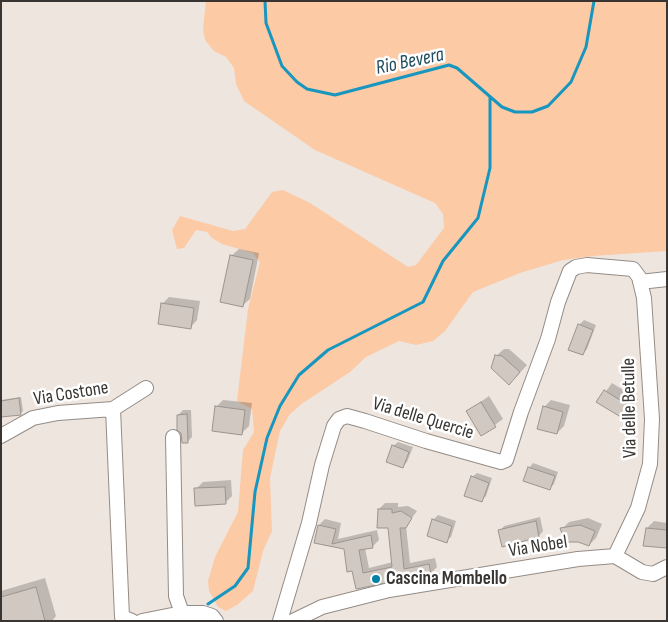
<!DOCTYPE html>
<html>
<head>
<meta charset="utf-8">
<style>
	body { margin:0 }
	#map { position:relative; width:668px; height:622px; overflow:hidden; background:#eee5df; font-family:"Sofia Sans Condensed",sans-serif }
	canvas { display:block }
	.frame { position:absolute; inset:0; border:2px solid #383532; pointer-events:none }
</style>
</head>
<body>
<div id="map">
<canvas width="668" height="622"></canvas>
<div class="frame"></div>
</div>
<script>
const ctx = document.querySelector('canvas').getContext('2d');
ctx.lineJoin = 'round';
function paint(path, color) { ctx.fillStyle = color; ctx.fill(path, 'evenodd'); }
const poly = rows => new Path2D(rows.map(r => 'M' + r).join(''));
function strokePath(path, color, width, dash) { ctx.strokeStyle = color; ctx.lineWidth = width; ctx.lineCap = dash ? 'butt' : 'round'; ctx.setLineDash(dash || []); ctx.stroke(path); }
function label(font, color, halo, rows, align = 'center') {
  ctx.font = font + ' "Sofia Sans Condensed",sans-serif'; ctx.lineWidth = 5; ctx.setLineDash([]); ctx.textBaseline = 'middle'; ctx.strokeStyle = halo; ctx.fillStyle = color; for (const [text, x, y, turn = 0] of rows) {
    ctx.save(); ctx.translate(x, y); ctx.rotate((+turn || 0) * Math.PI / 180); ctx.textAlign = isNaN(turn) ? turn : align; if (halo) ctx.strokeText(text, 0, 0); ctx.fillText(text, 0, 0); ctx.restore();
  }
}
paint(poly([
	[206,1,667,1,667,251,593,256,563,260,520,273,473,292,445,331,433,341,416,345,399,341,366,357,350,372,303,403,290,414,280,431,270,478,272,531,263,551,253,591,237,605,226,611,218,607,209,591,208,581,215,557,238,512,243,450,254,432,252,409,237,401,248,309,260,262,253,253,222,244,212,238,207,232,196,230,184,248,177,249,172,230,180,216,233,231,245,229,272,192,283,190,310,203,408,267,416,265,444,228,443,214,435,203,315,150,244,101,236,84,234,68,226,57,214,51,205,40,203,29]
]), '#fccaa5');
paint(poly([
	[239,249,259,253,250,299,242,306,231,256],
	[169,297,200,301,197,320,190,328,162,304],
	[584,320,596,325,587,349,583,354,579,325],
	[504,349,509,349,527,365,516,377,496,356],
	[612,383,638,399,623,418,598,402],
	[489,396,503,419,482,434,468,411],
	[21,397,23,411,21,413,1,416,1,400],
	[223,400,252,403,249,426,241,434,216,407],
	[551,400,570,405,564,426,557,433,544,407],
	[183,410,191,410,192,437,187,442,178,415],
	[398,442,413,447,407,462,403,466,393,446],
	[533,463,558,472,554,484,549,489,529,468],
	[477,473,492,478,486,496,482,500,472,477],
	[231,480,232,496,225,503,196,489,203,482],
	[385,503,398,503,398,507,408,506,417,511,406,526,410,563,435,558,437,567,431,573,357,588,345,548,315,542,319,525,325,519,341,523,338,539,377,530,379,540,372,547,365,548,369,568,393,562,390,527,379,509],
	[438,515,456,521,451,537,446,541,433,520],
	[540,517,543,531,539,536,500,531,504,526],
	[588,518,602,524,596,538,589,545,562,529,569,522],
	[654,521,667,523,667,547,647,528],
	[45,578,56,616,52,621,1,621,1,591]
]), '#0003');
strokePath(poly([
	[265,1,266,23,282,66,297,82,307,89,335,95,449,65,457,68,502,107,515,112,532,112,548,106,571,82,586,47,594,1],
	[208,604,235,586,248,568,255,492,267,438,280,406,299,375,328,350,423,302,443,261,478,218,490,168,490,97]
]), '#1796bf', 3);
const building = poly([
	[230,255,253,260,243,307,220,302,230,255],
	[161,303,194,308,191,329,158,324,161,303],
	[578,324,593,330,583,355,568,350,578,324],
	[495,355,502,356,520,372,509,385,491,368,495,355],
	[604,390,631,407,624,419,596,402,604,390],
	[19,398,21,415,1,417,1,401,19,398],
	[481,402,496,427,481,436,466,411,481,402],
	[215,406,245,410,242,435,212,431,215,406],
	[543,406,563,412,557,434,537,429,543,406],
	[187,414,188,443,182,443,181,433,177,430,177,415,187,414],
	[392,445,409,452,403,468,386,462,392,445],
	[528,467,555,476,550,490,523,481,528,467],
	[471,476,489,483,482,502,464,496,471,476],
	[225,487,226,504,195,506,194,488,225,487],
	[378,509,392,509,392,513,401,511,412,518,406,528,400,528,404,569,429,564,431,574,356,589,352,571,347,572,344,549,314,543,318,525,336,529,332,544,371,535,373,548,359,550,363,573,392,567,388,528,377,528,378,509],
	[432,519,452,526,447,543,427,536,432,519],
	[536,521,539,537,502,547,498,530,536,521],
	[580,525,595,531,589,546,578,542,565,542,560,528,580,525],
	[646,528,667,530,667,548,643,546,646,528],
	[36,587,45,621,1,621,1,597,36,587]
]);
paint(building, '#d1c8c2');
strokePath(building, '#9c948e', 1);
const minor = poly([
	[640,282,667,279],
	[113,409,122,617,132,621],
	[1,436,33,418,58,413,113,409,146,388],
	[173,437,176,596,182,613],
	[615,556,642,572,653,574,667,567],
	[142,621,182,613,203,613,212,616,216,621],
	[280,621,309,523,322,465,334,426,339,419,347,416,365,421,426,441,501,462,506,460,521,412,548,339,558,302,570,271,576,267,587,265,633,269,639,277,644,298,652,419,650,464,638,508,615,556],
	[293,621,322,607,389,590,578,559,615,556]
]);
strokePath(minor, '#948c86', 16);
strokePath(minor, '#fff', 14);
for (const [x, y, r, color] of [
	[376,579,5,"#0080a5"]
]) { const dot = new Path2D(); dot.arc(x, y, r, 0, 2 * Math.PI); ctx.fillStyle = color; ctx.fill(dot); strokePath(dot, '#fff', 2); }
label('19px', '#383532', '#fff', [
	["Via Costone",71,394,-9],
	["Via delle Betulle",630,408,-91],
	["Via delle Quercie",423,419,17],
	["Via Nobel",538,547,-9]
]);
label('bold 19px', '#383532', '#fff', [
	["Cascina Mombello",386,579]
], 'left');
label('italic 20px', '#1e4c5e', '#fff', [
	["Rio Bevera",410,62,-12]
]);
</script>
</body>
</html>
